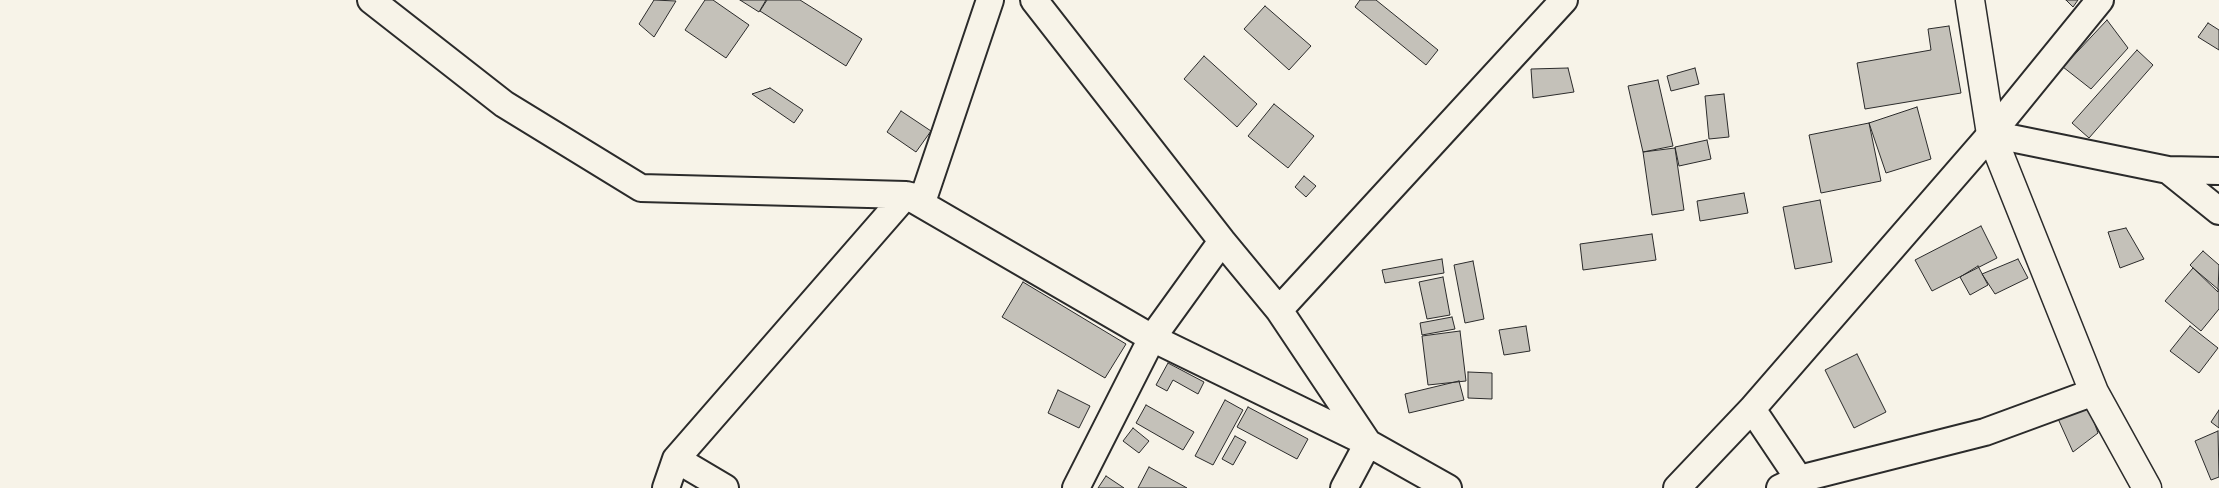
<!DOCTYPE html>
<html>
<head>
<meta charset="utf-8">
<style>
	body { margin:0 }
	canvas { display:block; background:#f7f3e8 }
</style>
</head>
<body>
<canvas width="2219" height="488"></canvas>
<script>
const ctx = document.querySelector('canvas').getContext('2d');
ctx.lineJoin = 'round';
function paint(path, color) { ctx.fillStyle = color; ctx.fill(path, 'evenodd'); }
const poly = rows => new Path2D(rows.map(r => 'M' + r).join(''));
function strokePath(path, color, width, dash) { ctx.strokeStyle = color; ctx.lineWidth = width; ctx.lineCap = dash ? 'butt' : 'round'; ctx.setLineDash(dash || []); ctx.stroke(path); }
const building = poly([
	[654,0,676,1,654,37,639,24,654,0],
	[705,0,713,0,749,25,726,58,685,30,705,0],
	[740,0,766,0,759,12,740,0],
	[767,0,800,0,862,39,846,66,760,11,767,0],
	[1360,0,1376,0,1438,50,1426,65,1355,7,1360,0],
	[2066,0,2078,0,2073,7,2066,0],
	[1265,6,1311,46,1289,70,1244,29,1265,6],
	[2107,20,2128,48,2091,89,2063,67,2107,20],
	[2208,23,2219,30,2219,50,2198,37,2208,23],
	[1949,26,1961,93,1865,109,1857,63,1931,50,1928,29,1949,26],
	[2137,50,2153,65,2089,138,2072,123,2137,50],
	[1204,56,1257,104,1237,127,1184,79,1204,56],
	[1568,68,1574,92,1533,98,1531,69,1568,68],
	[1695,68,1699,84,1671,91,1667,76,1695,68],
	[1658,80,1673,146,1643,152,1628,86,1658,80],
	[770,88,803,110,794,123,752,94,770,88],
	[1724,94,1729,137,1709,139,1705,96,1724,94],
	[1274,104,1314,136,1288,168,1248,136,1274,104],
	[1917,107,1931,159,1886,173,1869,123,1917,107],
	[901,111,931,131,916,152,887,132,901,111],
	[1869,123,1881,181,1821,193,1809,135,1869,123],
	[1707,140,1711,159,1679,166,1675,147,1707,140],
	[1675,148,1684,210,1652,215,1643,152,1675,148],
	[1304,176,1316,186,1306,197,1295,187,1304,176],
	[1744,193,1748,213,1700,221,1697,201,1744,193],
	[1820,200,1832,262,1795,269,1783,207,1820,200],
	[1981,226,1997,258,1932,291,1915,260,1981,226],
	[2126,228,2144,259,2120,268,2108,232,2126,228],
	[1652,234,1656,260,1583,270,1580,244,1652,234],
	[2203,251,2219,265,2218,292,2190,265,2203,251],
	[1442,259,1444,273,1385,283,1382,270,1442,259],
	[2018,259,2028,278,1995,294,1982,274,2018,259],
	[1473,261,1484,319,1465,323,1454,265,1473,261],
	[1978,266,1988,285,1970,295,1960,277,1978,266],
	[2193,268,2219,290,2219,309,2201,331,2165,301,2193,268],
	[1443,277,1450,315,1427,319,1419,282,1443,277],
	[1023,282,1126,344,1105,378,1002,317,1023,282],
	[1452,317,1455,329,1422,335,1420,323,1452,317],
	[1526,326,1530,351,1504,355,1499,330,1526,326],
	[2190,326,2218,348,2199,373,2170,351,2190,326],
	[1460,331,1466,381,1428,385,1422,336,1460,331],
	[1857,354,1886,412,1854,428,1825,370,1857,354],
	[1168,363,1204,382,1198,394,1173,380,1167,391,1156,385,1168,363],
	[1468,372,1492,373,1492,399,1468,398,1468,372],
	[1459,381,1464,400,1409,413,1405,394,1459,381],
	[1058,390,1090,406,1079,428,1048,413,1058,390],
	[1225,400,1243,410,1213,465,1195,456,1225,400],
	[2086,400,2098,433,2073,452,2055,412,2086,400],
	[1146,405,1194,432,1183,450,1136,423,1146,405],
	[1248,407,1308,439,1297,459,1237,427,1248,407],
	[2219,410,2219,428,2211,422,2219,410],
	[1133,428,1149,441,1139,453,1123,441,1133,428],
	[2218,431,2219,477,2211,480,2195,441,2218,431],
	[1235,436,1246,442,1233,465,1222,459,1235,436],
	[1149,467,1187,488,1138,488,1149,467],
	[1106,476,1124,488,1098,488,1106,476]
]);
paint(building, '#c4c1b9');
strokePath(building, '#2b2b2b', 1);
const minor = poly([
	[371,0,504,104,641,188,906,195,1152,338,1368,443,1448,488],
	[1034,0,1222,241,1279,310,1368,443,1344,488],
	[1991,134,2168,170,2219,211],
	[2168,170,2219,171],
	[1279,310,1564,0],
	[1752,409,1799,479,1802,488],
	[676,459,725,488],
	[666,488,676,459,906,195,923,199,990,0],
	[1076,488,1152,338,1222,241],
	[1677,488,1752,409,1991,134,2100,0],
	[1780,488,1799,479,1985,432,2094,392]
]);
const tertiary = poly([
	[1970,0,1991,134,2094,392,2147,488]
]);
strokePath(minor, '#2b2b2b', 30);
strokePath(tertiary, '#2b2b2b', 31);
strokePath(minor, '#f7f3e8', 26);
strokePath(tertiary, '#f7f3e8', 28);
</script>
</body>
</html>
